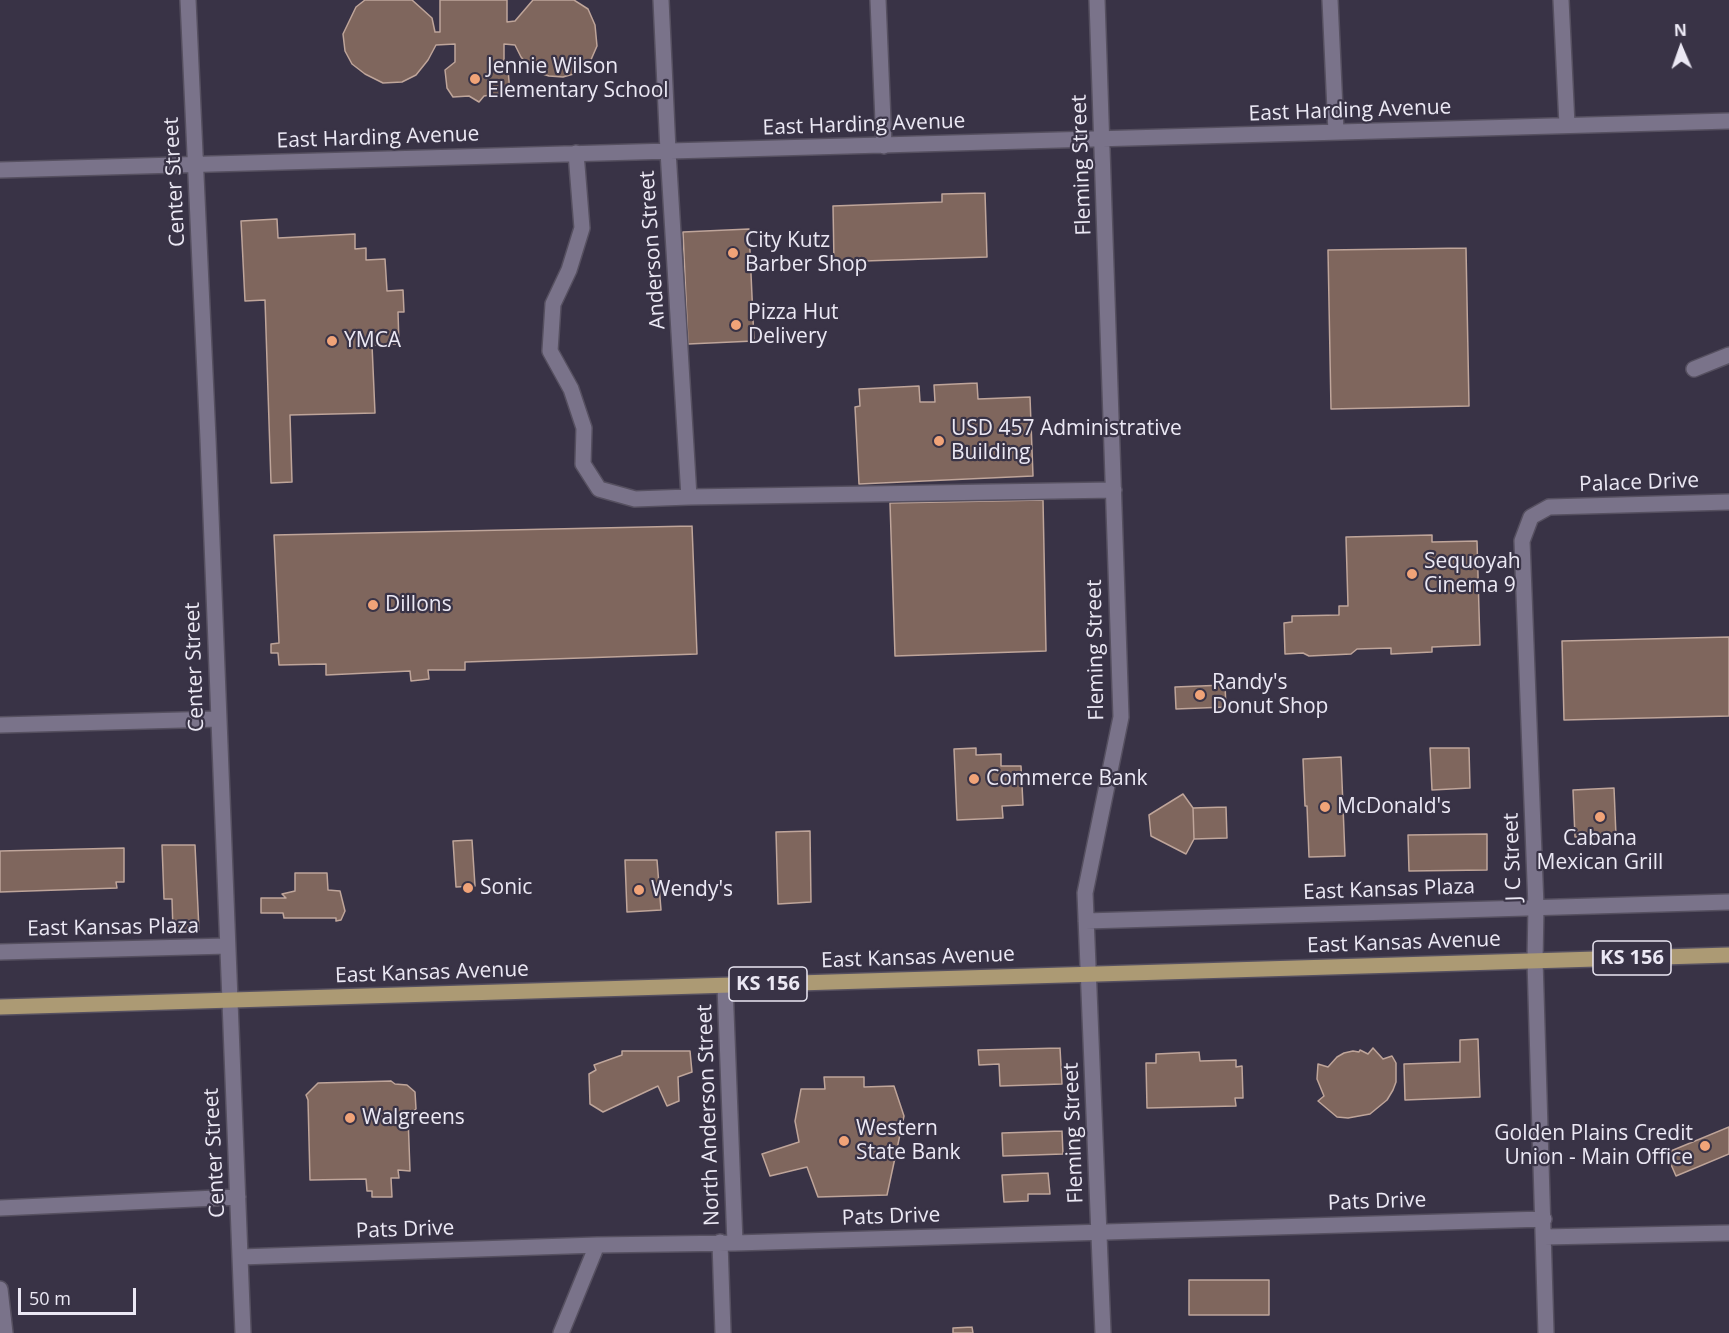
<!DOCTYPE html>
<html>
<head>
<meta charset="utf-8">
<style>
	body { margin:0 }
	#map { position:relative; width:1729px; height:1333px; overflow:hidden; background:#393346; font-family:"Open Sans",sans-serif }
	canvas { display:block }
	.north { position:absolute; left:1651px; top:18px; width:60px; height:60px; -webkit-text-stroke:4px #393346; paint-order:stroke; rotate:358deg; font-size:16px; font-weight:700; line-height:24px; text-align:center; color:#ebe8f4 }
	.north::after { content:''; display:block; margin:auto; width:21px; height:27px; background:#ebe8f4; clip-path:polygon(50% 0,100% 100%,50% 72%,0 100%) }
	.scale { position:absolute; left:18px; top:1288px; width:118px; height:27px; box-sizing:border-box; border:3px solid #ebe8f4; border-top:0; padding-left:8px; font-size:18px; line-height:21px; white-space:nowrap; color:#ebe8f4; -webkit-text-stroke:4px #393346; paint-order:stroke }
</style>
</head>
<body>
<div id="map">
<canvas width="1729" height="1333"></canvas>
<div class="north">N</div>
<div class="scale">50 m</div>
</div>
<script>
const ctx = document.querySelector('canvas').getContext('2d');
ctx.lineJoin = 'round';
function paint(path, color) { ctx.fillStyle = color; ctx.fill(path, 'evenodd'); }
const poly = rows => new Path2D(rows.map(r => 'M' + r).join(''));
function strokePath(path, color, width, dash) { ctx.strokeStyle = color; ctx.lineWidth = width; ctx.lineCap = dash ? 'butt' : 'round'; ctx.setLineDash(dash || []); ctx.stroke(path); }
function label(font, color, halo, rows, align = 'center') {
  ctx.font = font + ' "Open Sans",sans-serif'; ctx.lineWidth = 4.5; ctx.setLineDash([]); ctx.textBaseline = 'middle'; ctx.strokeStyle = halo; ctx.fillStyle = color; for (const [text, x, y, turn = 0] of rows) {
    ctx.save(); ctx.translate(x, y); ctx.rotate((+turn || 0) * Math.PI / 180); ctx.textAlign = isNaN(turn) ? turn : align; if (halo) ctx.strokeText(text, 0, 0); ctx.fillText(text, 0, 0); ctx.restore();
  }
}
const building = poly([
	[365,0,412,0,432,18,435,32,440,32,440,0,507,0,507,22,515,21,533,0,574,0,588,9,595,25,597,46,590,62,577,73,563,77,549,76,533,71,521,57,515,45,504,44,504,64,508,70,510,92,484,96,479,102,469,96,453,97,447,88,445,70,455,62,455,44,436,45,428,60,416,75,402,82,383,83,365,74,352,64,345,51,343,34,356,7,365,0],
	[985,193,987,257,834,262,833,206,942,202,942,194,985,193],
	[277,219,278,238,355,234,355,249,366,248,366,260,385,259,387,291,403,290,404,312,398,312,399,344,372,345,375,413,290,415,292,482,271,483,265,300,245,301,241,221,277,219],
	[749,229,754,341,688,344,683,232,749,229],
	[1466,248,1469,406,1331,409,1328,250,1466,248],
	[977,383,978,399,1030,397,1033,476,859,484,855,407,860,406,859,389,919,386,920,402,935,402,934,385,977,383],
	[1043,500,1046,651,895,656,890,503,1043,500],
	[692,526,697,654,465,662,465,670,428,670,429,679,411,681,410,671,326,675,326,664,279,665,278,653,271,653,271,644,279,643,274,535,692,526],
	[1432,535,1432,542,1477,541,1480,645,1432,647,1432,652,1391,654,1391,648,1357,649,1351,654,1309,656,1303,653,1285,654,1284,623,1292,622,1292,616,1339,615,1339,606,1348,606,1346,537,1432,535],
	[1729,637,1729,716,1564,720,1562,641,1729,637],
	[1225,685,1226,707,1176,709,1175,687,1225,685],
	[976,748,976,755,1001,754,1001,766,1021,766,1023,805,1002,806,1003,818,957,820,954,749,976,748],
	[1430,748,1469,748,1470,788,1432,790,1430,748],
	[1341,757,1345,856,1309,857,1307,806,1305,806,1303,759,1341,757],
	[1614,788,1616,836,1575,837,1573,790,1614,788],
	[1183,794,1193,808,1194,839,1186,854,1151,836,1149,815,1183,794],
	[1226,807,1227,838,1194,839,1193,808,1226,807],
	[810,831,811,902,778,904,776,832,810,831],
	[1487,834,1487,870,1409,871,1408,835,1487,834],
	[472,840,475,886,456,887,453,841,472,840],
	[162,845,195,845,199,930,173,931,172,899,164,899,162,845],
	[124,848,124,882,116,882,117,888,0,892,0,851,124,848],
	[625,860,657,860,661,910,627,912,625,860],
	[295,873,327,873,328,890,340,891,345,911,341,920,336,921,336,918,284,918,283,913,261,913,261,898,286,898,282,894,295,891,295,873],
	[1478,1039,1480,1097,1405,1100,1404,1064,1460,1062,1460,1040,1478,1039],
	[1060,1048,1062,1084,1000,1086,999,1064,979,1065,978,1050,1060,1048],
	[1373,1048,1383,1059,1392,1056,1396,1063,1396,1082,1393,1090,1387,1100,1370,1114,1348,1118,1337,1117,1318,1101,1324,1096,1317,1079,1318,1064,1328,1067,1337,1057,1344,1053,1353,1051,1359,1052,1360,1050,1368,1054,1373,1048],
	[622,1051,690,1051,692,1072,678,1077,679,1101,667,1106,658,1086,603,1112,590,1104,589,1074,596,1070,594,1065,622,1055,622,1051],
	[1199,1052,1200,1061,1236,1060,1236,1067,1242,1066,1243,1098,1235,1098,1236,1106,1147,1108,1146,1063,1156,1063,1156,1054,1199,1052],
	[824,1077,864,1077,864,1087,894,1086,904,1116,887,1195,818,1197,807,1167,770,1176,762,1154,799,1142,795,1121,801,1089,825,1089,824,1077],
	[391,1081,395,1084,407,1085,415,1092,416,1109,408,1116,410,1171,398,1170,399,1178,391,1178,392,1197,372,1197,372,1191,367,1191,366,1179,310,1180,308,1100,306,1095,318,1083,391,1081],
	[1729,1127,1729,1154,1676,1176,1666,1153,1729,1127],
	[1062,1131,1063,1154,1003,1156,1002,1133,1062,1131],
	[1048,1173,1050,1194,1028,1194,1028,1201,1004,1202,1002,1175,1048,1173],
	[1189,1280,1269,1280,1269,1315,1189,1315,1189,1280],
	[972,1327,973,1333,953,1333,953,1328,972,1327]
]);
paint(building, '#7f665d');
strokePath(building, '#bfa59a', 1.5);
const minor = poly([
	[188,0,208,439,243,1333],
	[661,0,668,151,689,497],
	[878,0,884,146],
	[1097,0,1121,717,1085,893,1103,1333],
	[1330,0,1336,132],
	[1561,0,1567,125],
	[576,153,582,228,569,270,553,304,550,351,571,389,584,428,583,464,599,489,635,499,689,497,1114,490],
	[0,170,1729,121],
	[1694,369,1729,355],
	[0,725,218,719],
	[1086,921,1729,902],
	[0,952,227,946],
	[725,986,735,1243],
	[0,1208,238,1197],
	[1544,1237,1729,1233],
	[720,1242,723,1333],
	[240,1257,597,1245,735,1243,1544,1219],
	[0,1289,5,1333],
	[561,1333,597,1245],
	[1546,1333,1535,960,1536,907,1522,541,1531,517,1549,507,1729,502]
]);
const major = poly([
	[0,1007,1729,955]
]);
strokePath(minor, '#565060', 18);
strokePath(major, '#565060', 18);
strokePath(minor, '#7a738a', 15);
strokePath(major, '#ac9a74', 15);
for (const [x, y, r, color] of [
	[475,79,6,"#f0a378"],
	[733,253,6,"#f0a378"],
	[736,325,6,"#f0a378"],
	[332,341,6,"#f0a378"],
	[939,441,6,"#f0a378"],
	[1412,574,6,"#f0a378"],
	[373,605,6,"#f0a378"],
	[1200,695,6,"#f0a378"],
	[974,779,6,"#f0a378"],
	[1325,807,6,"#f0a378"],
	[1600,817,6,"#f0a378"],
	[468,888,6,"#f0a378"],
	[639,890,6,"#f0a378"],
	[350,1118,6,"#f0a378"],
	[844,1141,6,"#f0a378"],
	[1705,1146,6,"#f0a378"]
]) { const dot = new Path2D(); dot.arc(x, y, r, 0, 2 * Math.PI); ctx.fillStyle = color; ctx.fill(dot); strokePath(dot, '#393346', 2); }
for (const [x, y, w] of [
	[1632,958,78],
	[768,984,78]
]) { const box = new Path2D(); box.roundRect(x - w / 2, y - 17, w, 34, 4.5); ctx.fillStyle = '#393346'; ctx.fill(box); strokePath(box, '#ebe8f4', 1.5); }
label('bold 20px', '#ebe8f4', null, [
	["KS 156",1632,958],
	["KS 156",768,984]
]);
label('21px', '#ebe8f4', '#393346', [
	["Jennie Wilson",487,67],
	["Elementary School",487,91],
	["City Kutz",745,241],
	["Barber Shop",745,265],
	["Pizza Hut",748,313],
	["Delivery",748,337],
	["YMCA",344,341],
	["USD 457 Administrative",951,429],
	["Building",951,453],
	["Sequoyah",1424,562],
	["Cinema 9",1424,586],
	["Dillons",385,605],
	["Randy's",1212,683],
	["Donut Shop",1212,707],
	["Commerce Bank",986,779],
	["McDonald's",1337,807],
	["Cabana",1600,839,"center"],
	["Mexican Grill",1600,863,"center"],
	["Sonic",480,888],
	["Wendy's",651,890],
	["Walgreens",362,1118],
	["Western",856,1129],
	["State Bank",856,1153],
	["Golden Plains Credit",1693,1134,"right"],
	["Union - Main Office",1693,1158,"right"]
], 'left');
label('21px', '#ebe8f4', '#393346', [
	["East Harding Avenue",1350,111,-2],
	["East Harding Avenue",864,125,-2],
	["East Harding Avenue",378,138,-2],
	["Fleming Street",1082,165,-92],
	["Center Street",175,182,-93],
	["Anderson Street",653,250,-94],
	["Palace Drive",1639,483,-2],
	["Fleming Street",1096,650,-91],
	["Center Street",195,667,-92],
	["J C Street",1513,857,-92],
	["East Kansas Plaza",1389,890,-2],
	["East Kansas Plaza",113,928,-1],
	["East Kansas Avenue",1404,943,-2],
	["East Kansas Avenue",918,958,-2],
	["East Kansas Avenue",432,973,-2],
	["North Anderson Street",709,1115,-92],
	["Fleming Street",1074,1133,-92],
	["Center Street",215,1153,-93],
	["Pats Drive",1377,1202,-2],
	["Pats Drive",891,1217,-2],
	["Pats Drive",405,1230,-2]
]);
</script>
</body>
</html>
